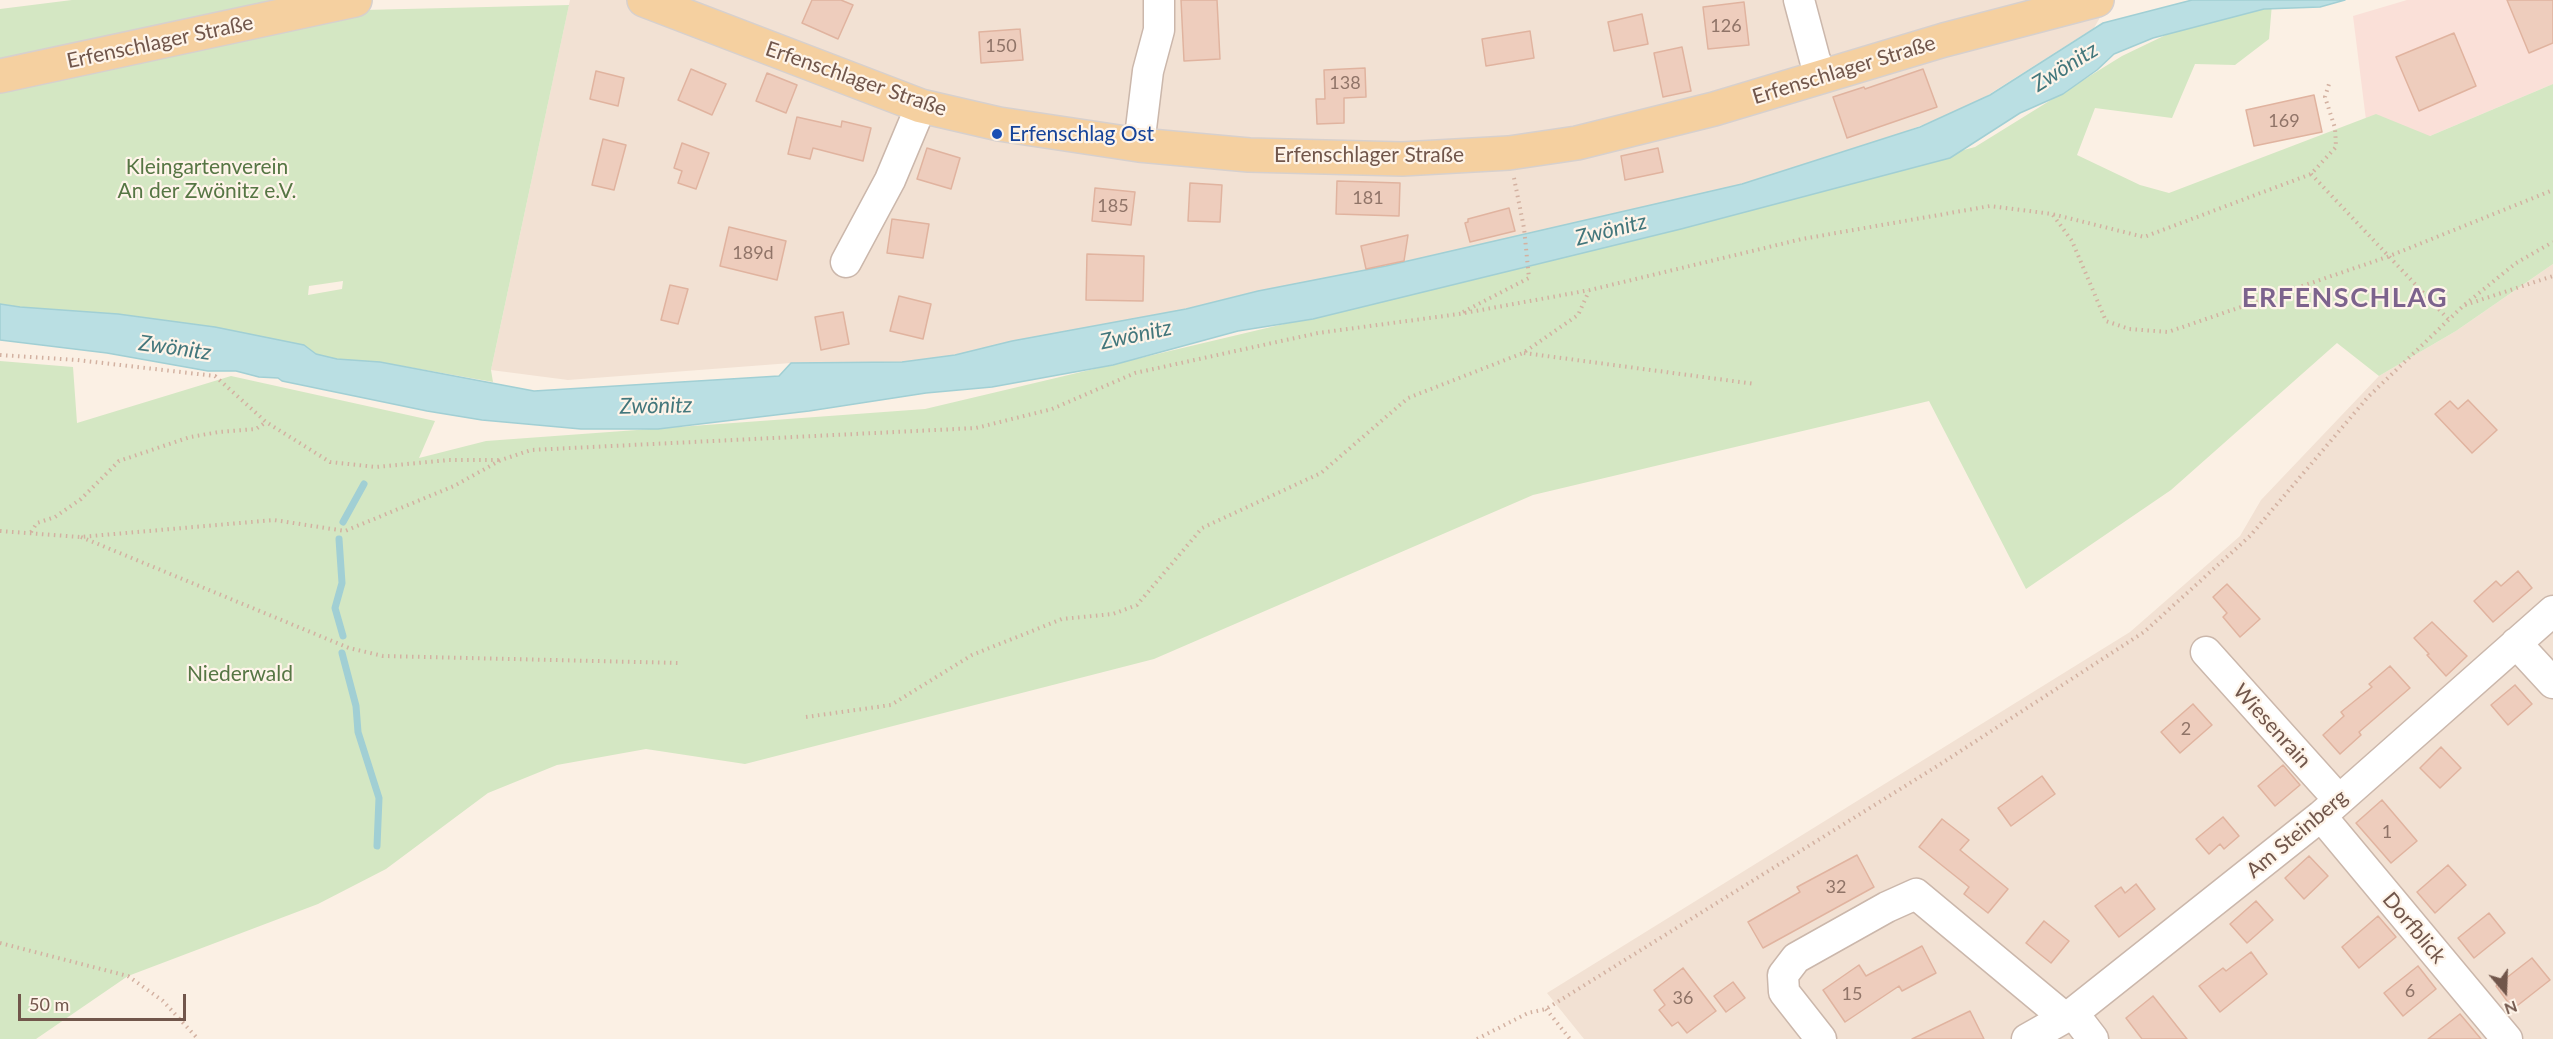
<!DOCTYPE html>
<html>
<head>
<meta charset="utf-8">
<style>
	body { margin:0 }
	#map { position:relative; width:2553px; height:1039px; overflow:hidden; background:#fbf0e4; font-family:Lato,sans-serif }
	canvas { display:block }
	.north { position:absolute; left:2475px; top:961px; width:60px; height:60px; -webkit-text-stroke:4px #fef4e9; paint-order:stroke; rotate:161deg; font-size:16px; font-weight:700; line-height:24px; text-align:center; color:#71564b }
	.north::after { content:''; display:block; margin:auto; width:21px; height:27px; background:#71564b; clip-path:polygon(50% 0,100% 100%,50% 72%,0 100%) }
	.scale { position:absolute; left:18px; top:994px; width:168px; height:27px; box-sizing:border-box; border:3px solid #71564b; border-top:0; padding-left:8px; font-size:18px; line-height:21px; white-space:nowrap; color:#71564b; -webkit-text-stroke:4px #fef4e9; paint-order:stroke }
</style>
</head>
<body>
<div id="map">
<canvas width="2553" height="1039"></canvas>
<div class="north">N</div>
<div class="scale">50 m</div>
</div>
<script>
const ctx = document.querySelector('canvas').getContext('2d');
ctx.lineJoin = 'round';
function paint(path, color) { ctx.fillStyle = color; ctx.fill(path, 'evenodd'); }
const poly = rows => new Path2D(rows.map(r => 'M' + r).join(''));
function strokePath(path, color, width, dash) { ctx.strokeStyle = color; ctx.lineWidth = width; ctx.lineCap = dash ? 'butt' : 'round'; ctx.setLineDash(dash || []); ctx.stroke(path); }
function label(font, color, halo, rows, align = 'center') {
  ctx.font = font + ' Lato,sans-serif'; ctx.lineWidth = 4.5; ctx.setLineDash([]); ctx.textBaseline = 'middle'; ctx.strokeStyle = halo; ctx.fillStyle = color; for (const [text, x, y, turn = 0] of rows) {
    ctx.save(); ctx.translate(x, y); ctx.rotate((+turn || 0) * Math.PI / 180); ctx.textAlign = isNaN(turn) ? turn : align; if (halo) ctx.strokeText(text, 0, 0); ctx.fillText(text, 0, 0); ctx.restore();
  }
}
paint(poly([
	[570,0,2110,0,2094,28,1969,107,1878,142,1742,184,1386,266,1258,291,1186,309,1012,341,955,355,902,362,791,363,568,380,491,370],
	[2553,264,2553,1039,1584,1039,1547,993,2130,632,2240,536,2261,500,2379,376,2456,331]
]), '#f2e1d3');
paint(poly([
	[2407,0,2553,0,2553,84,2430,136,2369,144,2353,16]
]), '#fae0d8');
paint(poly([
	[72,0,355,0,364,10,569,5,491,370,493,382,380,362,337,359,316,354,304,345,215,327,118,314,20,307,0,304,0,9],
	[343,281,342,289,308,295,309,286],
	[2272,4,2269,39,2235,65,2195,64,2172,118,2095,108,2077,155,2140,185,2169,193,2376,114,2430,136,2553,84,2553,264,2456,331,2379,376,2337,343,2171,490,2026,589,1929,401,1533,495,1154,659,745,764,646,749,557,765,488,793,386,869,318,904,128,976,36,1039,0,1039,0,361,73,367,77,423,231,376,435,421,419,458,486,441,925,409,1541,263,1975,147,2122,56,2199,19]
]), '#d4e7c3');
const water = poly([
	[2192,0,2345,0,2320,7,2264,9,2153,38,2114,54,2097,70,2063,94,2020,113,1950,158,1681,229,1313,319,1238,331,1113,365,992,387,926,393,809,411,658,429,581,429,482,420,427,411,282,381,278,378,259,377,236,371,208,371,107,353,0,340,0,304,20,307,118,314,215,327,304,345,316,354,337,359,380,362,534,391,779,376,791,363,902,362,955,355,1012,341,1186,309,1258,291,1386,266,1742,184,1920,127,1990,95,2103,23,2192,0]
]);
paint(water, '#badfe3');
strokePath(water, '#a1cfd4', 1.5);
strokePath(poly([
	[343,522,364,484],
	[339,539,342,583,335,608,343,636],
	[342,653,356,706,358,732,379,798,377,846]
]), '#a1cfd4', 7);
const building = poly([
	[812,0,841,0,853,5,838,39,802,23,812,0],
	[1181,0,1217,0,1220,59,1184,61,1181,0],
	[2507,0,2553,0,2553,43,2529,53,2507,0],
	[1744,2,1749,45,1708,49,1703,7,1744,2],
	[1642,14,1648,44,1614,51,1608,22,1642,14],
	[1020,29,1023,60,981,63,979,32,1020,29],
	[1530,31,1534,58,1486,66,1482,39,1530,31],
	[2454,33,2476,86,2419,111,2396,57,2454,33],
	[1682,47,1691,91,1663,97,1654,53,1682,47],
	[1365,68,1366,97,1344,98,1344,123,1317,124,1316,99,1325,99,1324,70,1365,68],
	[691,69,726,84,712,115,678,100,691,69],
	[1923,69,1937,107,1847,138,1833,97,1864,87,1865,89,1923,69],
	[596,71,624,78,618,106,590,99,596,71],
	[767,73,797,85,786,113,756,101,767,73],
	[2314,95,2322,132,2254,146,2246,110,2314,95],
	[797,117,841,127,842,121,871,128,863,161,813,148,810,159,788,154,797,117],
	[603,139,626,145,614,190,592,185,603,139],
	[682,143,709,153,696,189,678,183,682,171,674,168,682,143],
	[927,148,960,158,951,189,917,179,927,148],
	[1658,148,1663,172,1625,180,1621,156,1658,148],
	[1337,181,1400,183,1399,216,1336,214,1337,181],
	[1190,183,1222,185,1220,222,1188,221,1190,183],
	[1095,188,1135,192,1131,225,1092,221,1095,188],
	[1509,208,1515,231,1470,242,1465,223,1468,222,1468,219,1509,208],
	[892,219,929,224,923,258,887,253,892,219],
	[729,227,786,241,777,280,720,266,729,227],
	[1408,235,1404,261,1366,269,1361,246,1408,235],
	[1087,254,1144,256,1143,301,1086,300,1087,254],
	[670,285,688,289,678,324,661,320,670,285],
	[899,296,931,304,923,339,890,331,899,296],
	[843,312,849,344,821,350,815,317,843,312],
	[2468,400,2497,430,2472,453,2435,414,2450,401,2458,409,2468,400],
	[2518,571,2532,588,2493,622,2474,601,2496,581,2501,586,2518,571],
	[2227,584,2260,619,2240,637,2223,617,2227,613,2213,597,2227,584],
	[2432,622,2467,656,2446,676,2427,655,2429,654,2414,638,2432,622],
	[2390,666,2410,688,2359,732,2361,735,2340,754,2323,735,2344,716,2341,712,2372,687,2369,684,2390,666],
	[2515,685,2532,704,2508,725,2491,705,2515,685],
	[2193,704,2212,725,2180,753,2161,732,2193,704],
	[2441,747,2461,768,2440,788,2420,768,2441,747],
	[2283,765,2300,785,2275,806,2258,786,2283,765],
	[2042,776,2055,794,2011,826,1998,808,2042,776],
	[2382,800,2417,841,2391,863,2356,823,2382,800],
	[2223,817,2239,836,2224,849,2220,844,2209,854,2196,839,2223,817],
	[1942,819,1969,840,1960,850,2008,889,1988,913,1964,894,1969,887,1919,847,1942,819],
	[1857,855,1874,887,1763,948,1748,922,1800,892,1797,887,1857,855],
	[2309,856,2328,876,2304,899,2285,878,2309,856],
	[2448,865,2466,885,2435,913,2417,892,2448,865],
	[2136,884,2155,909,2119,937,2095,906,2121,887,2125,893,2136,884],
	[2256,901,2273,920,2247,943,2230,924,2256,901],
	[2489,913,2505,933,2474,958,2458,938,2489,913],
	[2378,916,2396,937,2359,968,2342,947,2378,916],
	[2044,921,2069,941,2051,963,2026,943,2044,921],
	[1922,946,1936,973,1902,991,1899,986,1845,1022,1823,990,1859,965,1866,976,1922,946],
	[2251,952,2267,974,2220,1012,2199,986,2223,968,2226,971,2251,952],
	[2532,958,2550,980,2513,1009,2496,986,2532,958],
	[2418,966,2436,989,2403,1016,2384,993,2418,966],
	[1683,968,1716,1011,1687,1033,1678,1022,1672,1026,1659,1010,1665,1005,1654,990,1683,968],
	[1733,982,1745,998,1726,1012,1714,996,1733,982],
	[2153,996,2187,1039,2142,1039,2126,1018,2153,996],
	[1970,1011,1984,1039,1912,1039,1970,1011],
	[2460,1014,2481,1039,2428,1039,2460,1014]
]);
paint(building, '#eecdbd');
strokePath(building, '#e0b39f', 1.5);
const minor = poly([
	[1799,0,1815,60,1823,76],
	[1139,145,1148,71,1159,30,1159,0],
	[846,262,890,180,921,106],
	[2516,643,2553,683],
	[2206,652,2339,800],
	[2321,816,2507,1039],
	[2073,1013,2093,1039],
	[1821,1039,1784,992,1783,975,1796,958,1887,907,1916,894,2065,1018],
	[2027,1039,2073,1013,2321,816,2553,611]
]);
const major = poly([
	[644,0,921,106,999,124,1139,145,1249,155,1402,159,1509,153,1577,143,1714,109,1944,40,2097,0],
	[0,76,355,0]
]);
strokePath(minor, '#cbb7ab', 33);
strokePath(major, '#d7d0cd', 36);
strokePath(poly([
	[2311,174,2449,320],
	[2053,215,2072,241,2106,321,2129,329,2168,332,2387,257,2553,190],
	[2465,305,2553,276],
	[1463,312,1529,278,1524,228,1514,178],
	[1524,353,1755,384],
	[0,355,77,360,215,376,266,422,330,462,376,467,449,460,500,460],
	[0,531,80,537,274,520,345,531,454,486,501,460,531,450,976,428,1052,409,1135,373,1318,333,1459,314,1590,290,1802,239,1990,206,2052,214,2144,237,2311,174,2336,147,2335,128,2325,97,2329,84],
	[31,532,37,523,55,517,81,499,119,461,190,437,219,432,256,429,266,422],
	[81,537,349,648,383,656,680,663],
	[806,717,891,705,972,655,1062,619,1113,614,1137,605,1202,528,1321,473,1408,398,1523,353,1578,315,1589,291],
	[0,943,128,976,163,1001,198,1039],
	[1546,1009,1570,1039],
	[1477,1039,1528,1013,1546,1009,1939,765,2144,632,2250,536,2368,397,2463,306,2516,263,2553,242]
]), '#d3b1a1', 4, [1.5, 4.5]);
strokePath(minor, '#fff', 30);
strokePath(major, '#f5d0a0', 33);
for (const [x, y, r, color] of [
	[997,134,6,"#1a4fb4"]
]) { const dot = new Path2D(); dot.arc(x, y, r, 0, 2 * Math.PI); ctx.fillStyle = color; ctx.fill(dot); strokePath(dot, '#fef4e9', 2); }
label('18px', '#907468', null, [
	["126",1726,26],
	["150",1001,46],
	["138",1345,83],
	["169",2284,121],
	["181",1368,198],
	["185",1113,206],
	["189d",753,253],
	["2",2186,729],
	["1",2387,832],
	["32",1836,887],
	["6",2410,991],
	["15",1852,994],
	["36",1683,998]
]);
label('21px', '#71564b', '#fef4e9', [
	["Erfenschlager Straße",160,42,-12],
	["Erfenschlager Straße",1844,70,-17],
	["Erfenschlager Straße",856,79,19],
	["Erfenschlager Straße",1369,155],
	["Wiesenrain",2272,726,48],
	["Am Steinberg",2297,834,-40],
	["Dorfblick",2414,928,50]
]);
label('21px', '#164399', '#fef4e9', [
	["Erfenschlag Ost",1009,134]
], 'left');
label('21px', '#567644', '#fef4e9', [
	["Kleingartenverein",207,167],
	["An der Zwönitz e.V.",207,191],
	["Niederwald",240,674]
]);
label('italic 22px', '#43777c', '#fef4e9', [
	["Zwönitz",2065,67,-32],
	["Zwönitz",1611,230,-14],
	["Zwönitz",1136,335,-12],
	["Zwönitz",175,348,8],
	["Zwönitz",656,406,-1]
]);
ctx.letterSpacing = '1.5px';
label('bold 27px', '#7c638d', '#fef4e9', [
	["ERFENSCHLAG",2345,298]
]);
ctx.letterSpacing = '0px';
</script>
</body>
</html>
